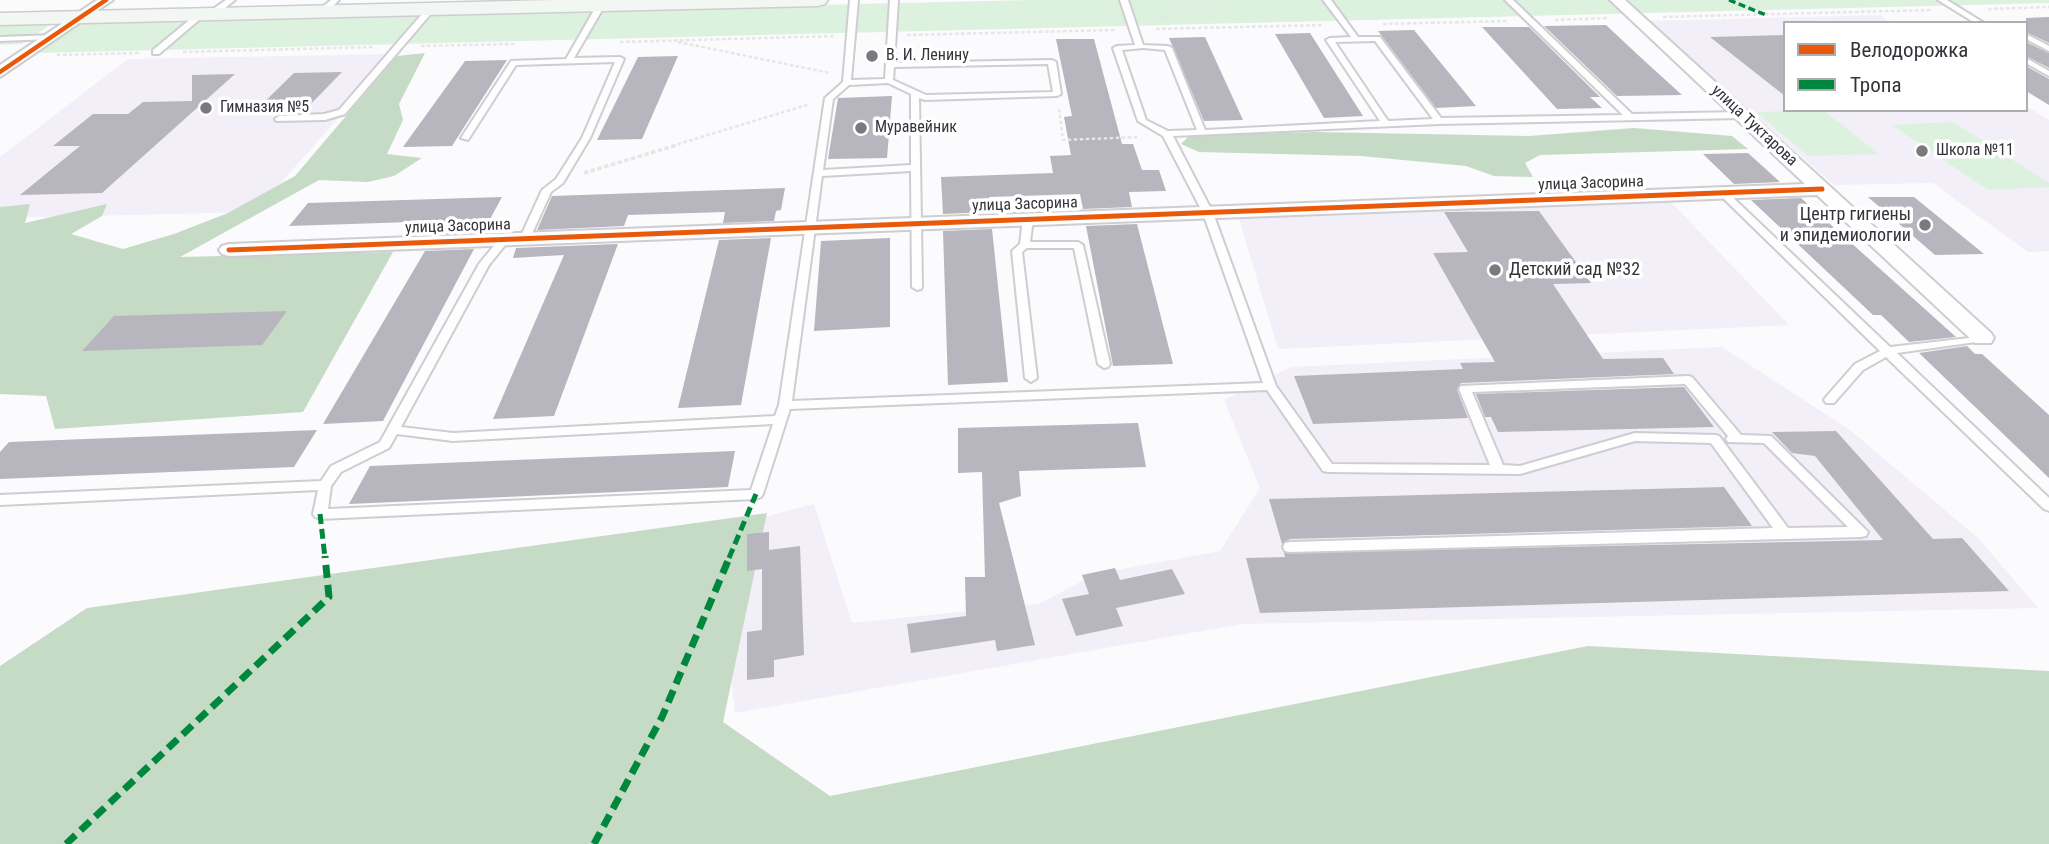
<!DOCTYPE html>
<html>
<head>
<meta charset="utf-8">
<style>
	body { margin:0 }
	#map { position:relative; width:2049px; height:844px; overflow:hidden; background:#fbfafc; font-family:"Roboto Condensed",sans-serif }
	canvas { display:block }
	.legend { position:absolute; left:1783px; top:21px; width:245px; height:91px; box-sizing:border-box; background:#fff; border:2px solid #aeadb0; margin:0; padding:9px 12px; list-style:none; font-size:21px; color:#34333a }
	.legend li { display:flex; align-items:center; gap:14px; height:35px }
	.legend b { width:35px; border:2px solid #aeadb0 }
</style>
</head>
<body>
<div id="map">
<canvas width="2049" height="844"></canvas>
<ul class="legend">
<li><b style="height:9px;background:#e8590c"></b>Велодорожка</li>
<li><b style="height:9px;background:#00873e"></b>Тропа</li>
</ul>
</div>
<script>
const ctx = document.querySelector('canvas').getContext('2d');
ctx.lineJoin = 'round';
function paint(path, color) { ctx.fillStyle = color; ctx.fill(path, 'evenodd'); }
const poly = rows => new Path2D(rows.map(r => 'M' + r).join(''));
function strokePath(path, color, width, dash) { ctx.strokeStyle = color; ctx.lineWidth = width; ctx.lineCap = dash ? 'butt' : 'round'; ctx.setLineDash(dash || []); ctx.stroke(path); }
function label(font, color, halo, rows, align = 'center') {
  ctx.font = font + ' "Roboto Condensed",sans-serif'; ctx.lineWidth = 7; ctx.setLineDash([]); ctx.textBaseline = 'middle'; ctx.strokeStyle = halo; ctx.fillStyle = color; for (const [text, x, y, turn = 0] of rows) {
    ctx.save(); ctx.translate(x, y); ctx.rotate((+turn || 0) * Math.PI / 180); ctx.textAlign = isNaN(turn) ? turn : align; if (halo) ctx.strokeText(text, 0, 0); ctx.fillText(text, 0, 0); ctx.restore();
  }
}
paint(poly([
	[1880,15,1892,23,1785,23,1785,110,2026,110,2026,106,2049,120,2049,251,2028,252,1933,183,1834,185,1646,21],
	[395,54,255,212,0,218,0,157,128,59],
	[1669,200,1789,325,1278,349,1238,216],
	[1722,347,1850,430,1978,538,2038,608,1242,624,735,713,714,530,814,504,852,623,1039,604,1095,574,1220,551,1260,488,1224,400,1291,367]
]), '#f2eff9');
paint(poly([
	[1031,0,2049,0,2049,3,39,53,82,22],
	[53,23,22,44,0,45,0,25],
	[1823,110,1879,154,1808,156,1756,112],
	[1953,122,2049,183,2049,187,1988,190,1892,125]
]), '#ddf2de');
paint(poly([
	[425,53,399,104,403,120,387,154,422,158,394,176,368,182,319,180,180,257,393,252,303,412,55,429,46,396,0,394,0,207,30,204,25,223,107,204,102,216,71,234,123,249,174,234,228,213,295,176,397,56],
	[1634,128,1732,136,1748,149,1540,155,1525,163,1533,177,1494,176,1466,166,1361,156,1199,152,1181,144,1189,136,1315,132,1529,136],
	[767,513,723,722,830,796,1588,646,2049,671,2049,844,0,844,0,666,87,608]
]), '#c5dbc6');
paint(poly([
	[2049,17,2049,43,2026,32,2026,18],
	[1606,25,1638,55,1682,95,1617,96,1544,26],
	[1482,27,1529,27,1600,97,1590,97,1602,108,1557,109],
	[1414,30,1476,106,1436,108,1378,31],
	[1310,33,1363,116,1324,118,1275,34],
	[1785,35,1785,96,1710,37],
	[1205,37,1243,120,1204,121,1169,38],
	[1056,39,1094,39,1122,144,1133,144,1142,170,1159,170,1166,191,1129,192,1132,207,1083,209,1080,194,989,197,991,212,943,214,941,177,1053,173,1050,156,1071,155,1064,117,1072,116],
	[2026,42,2049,53,2049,68,2026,56],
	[678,56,642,139,597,140,638,57],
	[507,60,452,146,403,147,465,61],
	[2026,66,2049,79,2049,105,2026,91],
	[342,72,306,109,256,110,294,73],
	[235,74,102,193,20,195,80,146,53,146,93,114,128,114,143,102,192,101,192,75],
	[892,96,887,158,828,159,838,98],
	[1748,153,1780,182,1734,184,1703,154],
	[785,188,781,210,776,211,774,221,723,223,725,212,628,215,624,226,537,230,552,196],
	[502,197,483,232,435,234,442,221,289,226,308,203],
	[1868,197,1914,197,1984,254,1935,255],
	[1801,198,1956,337,1909,342,1881,315,1873,315,1751,200],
	[1539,211,1591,283,1553,284,1603,359,1663,358,1674,374,1461,383,1457,390,1468,418,1313,424,1294,376,1463,369,1460,363,1495,362,1433,253,1468,252,1444,212],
	[1137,224,1173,364,1113,366,1086,226],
	[992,229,1008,382,948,385,943,231],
	[771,238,741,405,678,408,719,240],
	[890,238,890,327,814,331,821,241],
	[618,244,554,416,493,419,564,255,513,258,516,248],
	[474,249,383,421,323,424,425,251],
	[287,311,262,345,82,351,114,316],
	[1967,346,1975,354,1982,354,2049,415,2049,478,1919,353],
	[1684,387,1714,427,1498,432,1491,417,1485,417,1476,394],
	[1138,423,1146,467,1019,471,1021,496,999,503,1035,645,997,651,995,640,911,653,907,624,966,616,965,577,985,577,982,472,958,473,958,428],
	[317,430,294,467,0,479,0,452,9,442],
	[1836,431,1933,539,1962,538,2009,591,1260,613,1246,558,1285,557,1284,553,1883,540,1815,456,1792,453,1772,432],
	[735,451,728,487,349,504,370,466],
	[1724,487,1752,526,1290,539,1282,544,1269,499],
	[769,532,769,550,800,546,804,655,774,660,774,677,747,680,747,632,762,630,762,569,747,571,747,534],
	[1115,568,1120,580,1172,569,1185,594,1116,608,1123,626,1076,636,1062,599,1089,594,1082,575]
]), '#b7b5be');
const lane = poly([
	[226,0,235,0,215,16,209,16,209,12,226,0],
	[331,0,339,0,326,13,320,13,320,9,331,0],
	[850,0,858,0,851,80,885,79,890,0,898,0,894,63,1052,60,1056,62,1061,94,1057,96,925,100,919,98,922,287,921,289,917,290,912,287,911,171,822,176,792,401,1263,383,1203,213,1163,136,1138,121,1113,48,1117,46,1135,45,1120,0,1128,0,1143,45,1168,46,1172,48,1205,130,1380,121,1326,40,1330,38,1351,37,1323,0,1331,0,1358,37,1380,37,1441,118,1623,115,1505,0,1513,0,1632,114,1741,112,1745,115,1741,118,1439,124,1173,136,1213,213,1276,386,1332,464,1490,465,1459,389,1461,386,1688,376,1692,377,1741,435,1771,436,1868,532,1866,536,1861,537,1290,552,1285,551,1283,547,1285,543,1290,542,1773,528,1711,443,1635,441,1520,474,1328,472,1323,471,1267,390,790,409,763,494,761,497,756,499,320,519,315,517,313,514,318,490,0,505,0,495,321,481,331,466,380,442,479,264,501,237,505,236,510,239,489,265,401,427,453,433,775,416,779,405,825,98,843,82,850,0],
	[1375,41,1433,119,1388,121,1335,42,1375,41],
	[1143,48,1165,50,1197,130,1168,131,1146,120,1122,50,1143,48],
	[1048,64,1053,92,926,95,893,80,894,67,1048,64],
	[888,83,911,94,911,165,823,170,833,99,849,85,888,83],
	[1685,384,1728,436,1726,439,1728,442,1764,443,1848,527,1788,528,1719,436,1715,435,1635,433,1520,466,1503,465,1472,392,1685,384],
	[773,424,751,490,328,509,331,486,341,472,389,448,397,434,453,441,773,424],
	[1938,0,1947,0,1984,23,1975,23,1938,0],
	[601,3,605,5,574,58,620,57,624,59,590,138,563,183,551,192,530,238,525,241,521,240,520,238,542,190,556,179,582,138,615,62,516,65,468,140,461,138,511,61,566,59,597,5,601,3],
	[428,7,435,9,345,114,325,120,276,121,275,119,279,116,324,114,339,110,428,7],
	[199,12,206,14,159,54,153,54,153,50,199,12],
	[2026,34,2049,46,2049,51,2026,39,2026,34],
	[54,35,54,39,51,39,0,41,0,37,54,35],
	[2026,58,2049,71,2049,76,2026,63,2026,58],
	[1723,190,1726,191,1890,347,1987,336,1989,338,1983,341,1897,353,2049,498,2049,511,2044,509,1886,357,1863,370,1834,403,1826,403,1824,400,1826,397,1855,364,1880,351,1720,195,1720,191,1723,190],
	[1028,216,1033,219,1030,242,1078,242,1083,245,1110,364,1108,367,1104,368,1098,364,1074,248,1027,248,1022,252,1037,378,1031,382,1025,378,1012,251,1020,244,1023,219,1028,216]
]);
const street = poly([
	[97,0,113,0,0,77,0,65,97,0],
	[1610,0,1625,0,1991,333,1994,338,1991,343,1975,343,1817,195,229,256,222,254,219,250,222,246,229,244,1805,184,1610,0]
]);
const secondary = poly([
	[555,0,828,0,825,4,818,6,0,25,0,13,555,0]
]);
strokePath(lane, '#cecdd1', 4);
strokePath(street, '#cecdd1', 4);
strokePath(secondary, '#cecdd1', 3);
strokePath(poly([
	[1988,9,2049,7],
	[1663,17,1931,10],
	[1555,20,1609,18],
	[1148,23,1224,0],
	[1383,24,1507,21],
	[1156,29,1322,25],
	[907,35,1115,30],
	[620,42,835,36],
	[678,42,830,73],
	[421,46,514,44],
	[183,52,374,47],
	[57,55,139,53],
	[1059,109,1063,140,1139,137],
	[672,146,810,104]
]), '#e6e6e6', 2.5, [3.5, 2.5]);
strokePath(poly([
	[584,173,677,145]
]), '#e6e6e6', 3.5, [4.5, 2.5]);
paint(lane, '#fefeff');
paint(street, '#fefeff');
paint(secondary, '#f3f7f4');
strokePath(poly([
	[1729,0,1766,15]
]), '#00873e', 3.5, [7, 3.5]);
strokePath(poly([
	[320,514,325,558],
	[729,558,756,494]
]), '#00873e', 5, [10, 5]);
strokePath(poly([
	[66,844,329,597,325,556],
	[594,844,662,717,730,556]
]), '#00873e', 7, [13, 7]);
strokePath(poly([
	[0,72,106,0]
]), '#e8590c', 4.5);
strokePath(poly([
	[229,250,1822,189]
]), '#e8590c', 5);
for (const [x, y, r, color] of [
	[872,56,7,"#7a797e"],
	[206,108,7,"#7a797e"],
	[861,128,7,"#7a797e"],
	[1922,151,7,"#7a797e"],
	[1925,225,7,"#7a797e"],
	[1495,270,7,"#7a797e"]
]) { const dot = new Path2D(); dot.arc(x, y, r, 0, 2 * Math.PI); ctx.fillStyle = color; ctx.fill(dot); strokePath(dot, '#fff', 2.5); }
label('16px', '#34333a', '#fff', [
	["В. И. Ленину",886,56],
	["Гимназия №5",220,108],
	["Муравейник",875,128],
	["Школа №11",1936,151]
], 'left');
label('16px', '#34333a', '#fff', [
	["улица Туктарова",1754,126,43],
	["улица Засорина",1591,184,-2],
	["улица Засорина",1025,205,-2],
	["улица Засорина",458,227,-2]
]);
label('18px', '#34333a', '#fff', [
	["Центр гигиены",1911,215],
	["и эпидемиологии",1911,236],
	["Детский сад №32",1509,270,"left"]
], 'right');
</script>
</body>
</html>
